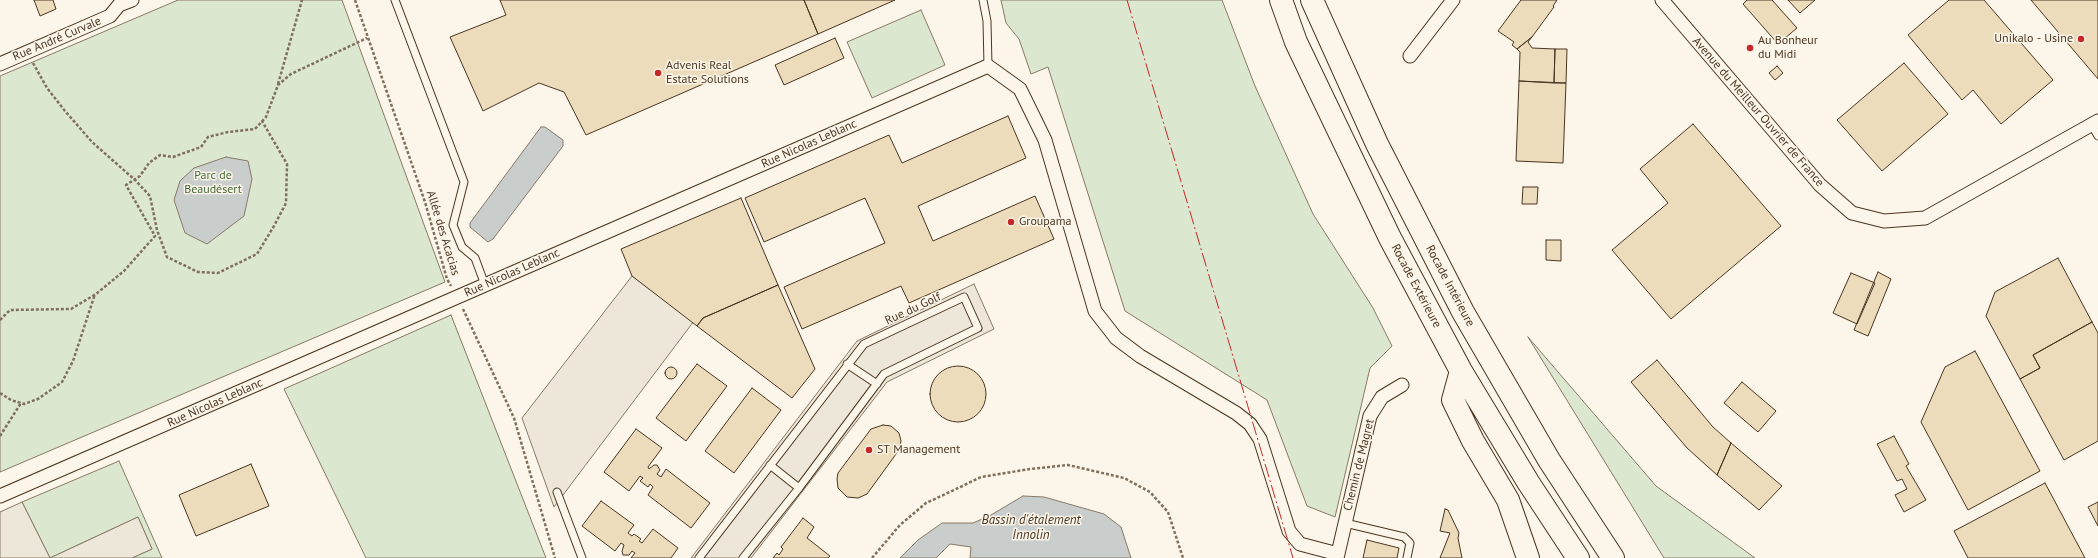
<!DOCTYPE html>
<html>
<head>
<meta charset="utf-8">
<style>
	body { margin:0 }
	canvas { display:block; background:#fbf6e9 }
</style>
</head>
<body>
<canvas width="2098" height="558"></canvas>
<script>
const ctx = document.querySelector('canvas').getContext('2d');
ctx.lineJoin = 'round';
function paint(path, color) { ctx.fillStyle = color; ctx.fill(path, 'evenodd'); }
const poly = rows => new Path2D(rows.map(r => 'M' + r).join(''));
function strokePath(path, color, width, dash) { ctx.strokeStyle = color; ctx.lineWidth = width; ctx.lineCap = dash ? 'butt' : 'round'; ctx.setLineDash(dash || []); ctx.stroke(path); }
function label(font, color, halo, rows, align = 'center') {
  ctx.font = font + ' "PT Sans",sans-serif'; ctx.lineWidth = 3; ctx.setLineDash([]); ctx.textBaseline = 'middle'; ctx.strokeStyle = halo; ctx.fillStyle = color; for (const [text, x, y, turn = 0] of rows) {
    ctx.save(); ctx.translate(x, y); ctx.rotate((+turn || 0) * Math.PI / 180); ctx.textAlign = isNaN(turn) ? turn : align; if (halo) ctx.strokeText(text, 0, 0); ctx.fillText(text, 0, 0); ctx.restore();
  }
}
const green = poly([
	[178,0,342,0,445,282,0,472,0,76,178,0],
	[1001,0,1222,0,1255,86,1313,214,1373,308,1392,346,1370,368,1335,517,1307,506,1267,400,1125,311,1048,67,1031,74,1019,39,1006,23,1001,0],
	[921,10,945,65,872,98,847,42,921,10],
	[451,315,546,558,366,558,284,389,451,315],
	[1528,337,1656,486,1755,558,1664,558,1528,337],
	[119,461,162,558,132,558,152,549,138,517,50,558,22,502,119,461]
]);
paint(green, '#dce7d0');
strokePath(green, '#887966', 1);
const parking = poly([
	[632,276,694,321,554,507,522,418,632,276],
	[974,284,994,329,887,382,751,558,691,558,857,341,974,284],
	[22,502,50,558,138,517,152,549,132,558,0,558,0,512,22,502]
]);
paint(parking, '#ede7d9');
strokePath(parking, '#887966', 1);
const water = poly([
	[541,127,545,127,563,140,563,146,493,239,488,242,470,227,470,223,541,127],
	[226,157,248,161,252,179,244,216,207,244,185,233,174,200,180,181,194,168,226,157],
	[1023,496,1044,497,1104,514,1121,527,1131,558,970,558,971,547,950,544,936,558,900,558,918,540,942,523,973,523,991,515,1023,496]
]);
paint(water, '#c9cecd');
strokePath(water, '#887966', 1);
const building = poly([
	[34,0,53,0,56,9,40,16,34,0],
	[500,0,804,0,818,34,586,135,564,92,539,83,483,111,450,37,506,15,500,0],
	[804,0,895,0,818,34,804,0],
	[1521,0,1557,0,1553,6,1554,7,1532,37,1517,49,1512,45,1514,42,1498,31,1521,0],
	[1747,0,1772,0,1797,28,1778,44,1743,4,1747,0],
	[1788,0,1815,0,1800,13,1788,0],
	[1949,0,1984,0,2053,80,2001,124,1973,90,1962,100,1908,35,1949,0],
	[2031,0,2098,0,2098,79,2031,0],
	[1532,37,1528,42,1532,48,1555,49,1554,83,1519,81,1520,52,1517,49,1532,37],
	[835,38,844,58,784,85,775,65,835,38],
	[1555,49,1567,49,1566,83,1554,83,1555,49],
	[1904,63,1948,114,1882,171,1837,120,1904,63],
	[1777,66,1783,73,1775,80,1769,73,1777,66],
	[1519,81,1566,83,1563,163,1516,161,1519,81],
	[1008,116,1026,158,918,206,933,241,1035,196,1054,239,909,303,901,286,802,329,784,287,885,243,865,198,764,242,745,198,889,135,902,163,1008,116],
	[1693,124,1781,226,1671,319,1612,250,1668,203,1640,169,1693,124],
	[1523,187,1538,187,1537,204,1522,204,1523,187],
	[741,198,778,285,703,318,697,326,632,276,621,249,741,198],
	[1546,240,1561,240,1561,261,1546,260,1546,240],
	[2058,258,2092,322,2033,355,2040,368,2020,379,1986,316,1995,292,2058,258],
	[1878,272,1891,279,1868,336,1854,330,1878,272],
	[1851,273,1875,283,1857,324,1833,313,1851,273],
	[778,285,815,369,792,398,697,326,703,318,778,285],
	[2092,322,2098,333,2098,441,2064,460,2020,379,2040,368,2033,355,2092,322],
	[1975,351,2040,471,1968,510,1921,422,1945,367,1975,351],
	[1657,360,1713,427,1731,443,1717,475,1687,448,1631,382,1657,360],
	[697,364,727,386,686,441,656,418,697,364],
	'930 394a28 28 0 1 1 56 0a28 28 0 1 1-56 0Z',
	'665 373a6 6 0 1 1 12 0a6 6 0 1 1-12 0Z',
	[1742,382,1776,411,1758,432,1724,403,1742,382],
	[752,388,781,410,734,473,705,451,752,388],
	[883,425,891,426,899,433,901,441,899,450,867,494,858,498,847,497,838,488,837,479,838,473,871,429,883,425],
	[636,429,662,448,648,467,649,469,654,465,657,465,660,470,657,474,661,477,666,469,710,503,691,528,648,495,653,487,650,484,648,487,640,481,643,478,640,476,629,491,604,472,636,429],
	[1894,436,1909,464,1906,466,1926,500,1904,512,1895,495,1907,489,1902,479,1897,481,1877,444,1894,436],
	[1731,443,1782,486,1759,510,1717,475,1731,443],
	[251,464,269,506,196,536,179,495,251,464],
	[2045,483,2085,558,1968,558,1954,531,2045,483],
	[601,501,634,525,628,533,632,536,634,534,641,539,639,541,642,543,653,529,678,548,671,558,631,558,635,553,632,551,629,555,623,555,622,551,624,545,621,543,615,551,582,526,601,501],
	[2098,502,2098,526,2088,507,2098,502],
	[1445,509,1448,510,1459,533,1458,538,1462,558,1440,558,1450,533,1440,531,1445,509],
	[803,518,814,527,807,538,830,556,828,558,773,558,777,553,779,555,783,549,781,547,803,518],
	[1367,540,1399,548,1397,558,1363,558,1367,540]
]);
paint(building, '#ecdcbc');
strokePath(building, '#4a3520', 1);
const service = poly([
	[395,0,464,182,453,225,462,247,475,258,485,285],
	[983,0,987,21,988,66],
	[2091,124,2098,136],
	[847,364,877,384],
	[770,465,799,488],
	[557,492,582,558],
	[1345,523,1404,537,1410,543,1407,558],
	[699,558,864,344,964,297,978,328,884,374,799,488,743,558]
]);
const minor = poly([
	[1662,0,1820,185,1852,213,1884,221,1925,218,2098,121],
	[1410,56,1453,0],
	[0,64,110,16,119,5,132,0],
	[0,496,988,66,1020,89,1045,140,1095,311,1116,338,1140,356,1236,413,1250,424,1260,439,1289,531,1300,544,1338,554],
	[1337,558,1370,416,1382,397,1402,385]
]);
const motorway = poly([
	[1281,0,1296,42,1390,238,1461,371,1528,482,1578,558],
	[1312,0,1377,144,1463,312,1549,460,1613,558],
	[1461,371,1453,400,1473,441,1508,500,1528,558]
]);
strokePath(service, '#4a3520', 9);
strokePath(minor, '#4a3520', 15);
strokePath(motorway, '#4a3520', 24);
strokePath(poly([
	[355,0,425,202,447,279,451,286],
	[33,63,47,88,65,111,92,142,135,180,150,196,157,230,167,257,198,272,218,273,257,254,274,226,286,203,287,164,262,121],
	[278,84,302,0],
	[463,309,514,418,555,558],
	[0,320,10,310,71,309,96,294,124,271,155,236,126,185,140,176,149,163,160,155,173,157,201,147,208,137,228,132,255,129,266,117,278,85,291,74,367,38],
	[0,393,11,400,24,404,38,399,62,382,73,361,95,294],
	[0,436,21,403],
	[872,558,900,525,926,503,954,490,981,477,1030,469,1068,465,1124,478,1150,492,1168,512,1183,558]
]), '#7f6f5c', 2.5, [3, 2]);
strokePath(service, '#fbf6e9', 7);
strokePath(minor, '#fbf6e9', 13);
strokePath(motorway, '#fbf6e9', 22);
strokePath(poly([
	[1127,0,1293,558]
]), '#c62828', 1, [14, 3, 2, 3]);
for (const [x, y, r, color] of [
	[2081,39,4,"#c62828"],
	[1750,48,4,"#c62828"],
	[658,73,4,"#c62828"],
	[1011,222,4,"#c62828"],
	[869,450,4,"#c62828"]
]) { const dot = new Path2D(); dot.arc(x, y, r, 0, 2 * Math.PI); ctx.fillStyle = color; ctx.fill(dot); strokePath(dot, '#fbf6e9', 1.5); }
label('12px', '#4a3520', '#fbf6e9', [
	["Rue André Curvale",57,39,-23],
	["Avenue du Meilleur Ouvrier de France",1758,112,49],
	["Rue Nicolas Leblanc",809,144,-24],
	["Allée des Acacias",443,233,73],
	["Rue Nicolas Leblanc",512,273,-24],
	["Rocade Extérieure",1416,286,62],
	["Rocade Intérieure",1450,286,62],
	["Rue du Golf",913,309,-25],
	["Rue Nicolas Leblanc",215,403,-24],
	["Chemin de Magret",1359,465,-76]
]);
label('12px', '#4a3520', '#fbf6e9', [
	["Unikalo - Usine",2073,39,"right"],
	["Au Bonheur",1758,41],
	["du Midi",1758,55],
	["Advenis Real",666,66],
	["Estate Solutions",666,80],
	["Groupama",1019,222],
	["ST Management",877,450]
], 'left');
label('12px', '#436837', '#fbf6e9', [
	["Parc de",213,176],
	["Beaudésert",213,190]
]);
label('italic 13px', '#4a3520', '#fbf6e9', [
	["Bassin d'étalement",1031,520],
	["Innolin",1031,535]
]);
</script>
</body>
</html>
